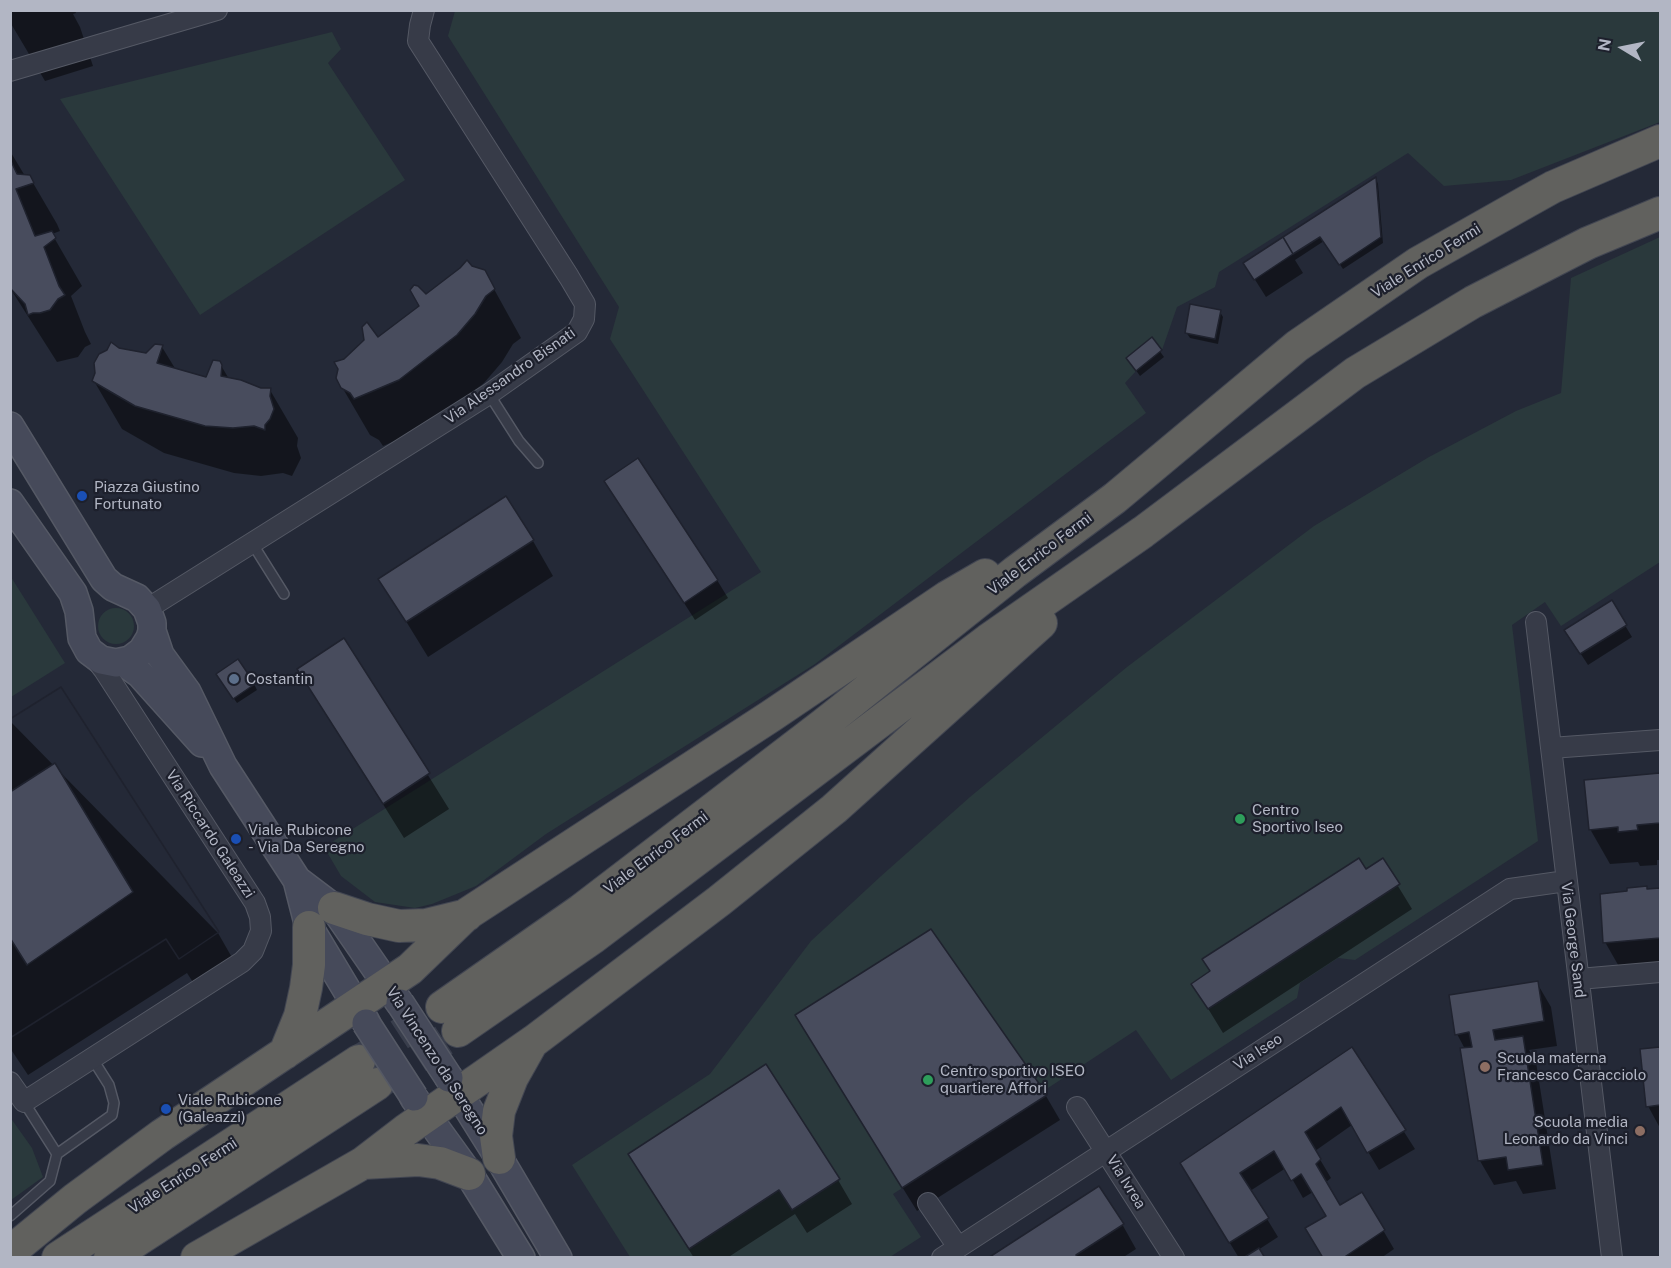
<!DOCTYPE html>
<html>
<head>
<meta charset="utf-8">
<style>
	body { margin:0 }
	#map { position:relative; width:1671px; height:1268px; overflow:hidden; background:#242937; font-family:"Public Sans",sans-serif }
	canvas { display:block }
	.frame { position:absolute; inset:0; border:12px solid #b2b6c4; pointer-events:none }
	.north { position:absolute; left:1593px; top:18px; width:60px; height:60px; -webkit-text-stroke:4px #1d202c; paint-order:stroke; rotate:280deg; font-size:16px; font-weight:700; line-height:24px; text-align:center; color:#b2b6c4 }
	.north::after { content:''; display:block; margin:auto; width:21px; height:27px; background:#b2b6c4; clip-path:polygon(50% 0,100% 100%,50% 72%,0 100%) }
</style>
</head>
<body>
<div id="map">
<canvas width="1671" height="1268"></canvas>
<div class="frame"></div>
<div class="north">N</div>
</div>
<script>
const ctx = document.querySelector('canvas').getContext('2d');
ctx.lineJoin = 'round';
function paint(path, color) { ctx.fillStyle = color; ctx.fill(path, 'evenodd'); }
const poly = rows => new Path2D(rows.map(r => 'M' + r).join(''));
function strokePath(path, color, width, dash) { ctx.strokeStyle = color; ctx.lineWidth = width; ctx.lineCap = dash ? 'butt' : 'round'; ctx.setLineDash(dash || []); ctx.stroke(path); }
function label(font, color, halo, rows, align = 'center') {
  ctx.font = font + ' "Public Sans",sans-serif'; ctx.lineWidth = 4.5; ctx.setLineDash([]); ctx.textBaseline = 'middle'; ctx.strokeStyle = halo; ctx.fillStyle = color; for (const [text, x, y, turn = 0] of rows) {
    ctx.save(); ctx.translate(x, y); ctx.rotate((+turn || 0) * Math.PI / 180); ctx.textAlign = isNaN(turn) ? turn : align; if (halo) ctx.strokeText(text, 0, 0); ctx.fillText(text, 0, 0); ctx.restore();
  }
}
paint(poly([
	[455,11,1660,11,1660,122,1511,180,1444,186,1408,153,1219,272,1215,287,1177,307,1162,350,1136,371,1125,383,1146,413,815,664,546,834,476,886,432,904,415,908,375,902,341,876,324,847,761,572,610,339,619,307,448,36],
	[332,32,341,49,328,63,405,180,200,315,60,99],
	[1660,237,1660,562,1561,626,1545,602,1512,625,1538,841,1355,960,1338,958,1300,983,1297,998,1171,1080,1136,1030,1045,1090,1047,1095,893,1194,921,1237,890,1257,630,1257,572,1165,710,1074,811,941,880,877,970,797,1127,667,1314,526,1429,457,1516,411,1561,393,1571,278],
	[11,577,65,663,11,697,10,697],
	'98 626a18 18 0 1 1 36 0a18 18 0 1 1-36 0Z',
	[10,1117,32,1148,43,1177,11,1200]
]), '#2a393c');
paint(poly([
	[10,10,75,10,76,13,73,14,80,27,93,66,45,81,10,22],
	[10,151,25,176,29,176,57,224,60,231,52,234,82,286,71,296,85,332,91,344,85,347,78,357,57,362,10,288],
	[1376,179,1378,184,1383,243,1343,269,1324,241,1295,260,1303,273,1266,297,1245,264],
	[472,267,484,271,521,338,513,344,502,362,484,383,427,427,383,446,379,440,370,435,342,387,345,360,378,339,421,306,426,296],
	[1220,312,1223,317,1218,344,1190,338,1186,332],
	[1151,339,1164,357,1140,376,1128,359],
	[162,347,176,370,207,379,219,362,229,379,260,389,270,390,298,438,297,446,301,458,292,476,283,473,261,476,234,473,164,453,122,429,94,381,119,349,146,355],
	[606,482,717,580,728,598,695,620],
	[533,541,553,576,428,657,380,579],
	[1611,602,1632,637,1588,665,1573,642],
	[344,640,449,809,404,838,299,669],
	[221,680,254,684,257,690,237,703],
	[10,721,218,933,238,968,200,993,187,973,28,1075,10,1048],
	[1660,775,1660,860,1657,860,1657,865,1640,866,1638,862,1610,864,1590,829,1586,782],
	[1382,860,1412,909,1223,1033,1193,984],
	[1660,890,1660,975,1625,977,1605,942,1648,891],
	[931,931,1046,1096,1060,1120,917,1211,811,1040],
	[1537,983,1551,1007,1557,1046,1529,1050,1536,1062,1556,1189,1523,1194,1516,1181,1494,1185,1480,1161,1465,1049,1457,1034],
	[1660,1048,1660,1128,1648,1106,1642,1051],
	[1351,1049,1415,1149,1379,1170,1352,1125,1315,1151,1331,1178,1325,1183,1340,1207,1362,1194,1394,1249,1381,1258,1324,1258,1328,1217,1313,1192,1303,1198,1286,1168,1250,1191,1278,1237,1258,1250,1263,1258,1239,1258,1192,1181],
	[630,1154,838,1180,852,1204,807,1233,795,1214,727,1258,694,1258],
	[1122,1224,1136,1249,1122,1258,991,1258]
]), '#0007');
const building = poly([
	[10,159,17,174,30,175,34,183,16,189,35,236,52,231,56,238,44,247,59,286,65,295,58,299,50,310,40,313,33,313,28,315,25,304,10,288,10,159],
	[1376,177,1381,237,1339,265,1320,237,1293,254,1283,237,1376,177],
	[1283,237,1293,254,1254,280,1243,263,1283,237],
	[467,260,472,266,485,270,495,289,486,296,475,314,457,335,399,380,354,399,350,393,341,388,336,378,338,369,334,362,344,359,364,340,362,327,367,322,378,337,419,306,410,290,414,285,418,286,426,294,460,268,467,260],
	[1190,304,1221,310,1215,339,1185,333,1190,304],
	[1152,337,1162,350,1136,371,1126,358,1152,337],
	[111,342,119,348,146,353,155,344,163,345,157,363,206,377,213,360,220,361,222,365,221,376,241,380,261,388,271,388,270,396,274,409,270,419,265,425,265,430,254,426,233,428,205,426,135,406,92,381,95,373,94,363,99,354,107,350,111,342],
	[638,458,718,580,684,603,604,481,638,458],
	[506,496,534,540,406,622,378,579,506,496],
	[1612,600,1627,625,1580,654,1564,630,1612,600],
	[344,638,430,773,383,804,297,669,344,638],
	[238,659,255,684,233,699,216,674,238,659],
	[61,687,219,932,179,959,166,939,10,1038,10,938,27,965,133,892,55,763,10,792,10,719,61,687],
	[61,687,219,932,179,959,166,939,10,1038,10,719,61,687],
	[1660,773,1660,823,1637,825,1638,830,1618,832,1618,827,1589,830,1584,780,1660,773],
	[1359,858,1366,869,1383,858,1400,884,1208,1009,1191,984,1210,971,1202,959,1359,858],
	[1647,886,1647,889,1660,888,1660,938,1603,943,1600,894,1627,891,1627,888,1647,886],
	[931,929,1047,1095,902,1188,795,1015,931,929],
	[1538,981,1544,1021,1493,1030,1495,1040,1523,1036,1543,1165,1508,1170,1506,1157,1478,1161,1460,1048,1472,1047,1469,1032,1455,1035,1449,995,1538,981],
	[1352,1047,1406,1130,1367,1153,1341,1107,1305,1132,1321,1159,1316,1164,1340,1205,1362,1192,1385,1230,1343,1258,1323,1258,1305,1228,1326,1216,1301,1174,1291,1181,1274,1151,1240,1173,1269,1218,1229,1243,1180,1163,1352,1047],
	[1660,1047,1660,1105,1646,1107,1640,1049,1660,1047],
	[766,1064,840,1179,792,1210,779,1190,689,1249,628,1154,766,1064],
	[1099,1186,1124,1224,1076,1255,1078,1258,988,1258,1099,1186],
	[1259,1248,1265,1258,1243,1258,1259,1248]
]);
paint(building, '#484c5d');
strokePath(building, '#1f222e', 1.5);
strokePath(poly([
	[359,1061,442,1007],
	[377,1084,458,1031]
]), '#393e4c', 32, [32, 16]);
const service = poly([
	[489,394,519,441,538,463],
	[252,543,284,594],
	[24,1102,57,1154],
	[57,1154,112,1115,114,1103,109,1085,92,1058],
	[10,1216,50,1181,57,1154]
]);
const minor = poly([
	[10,71,217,10],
	[147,609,489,394,577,332,584,319,585,304,569,277,418,41,420,25,424,10],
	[1536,622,1612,1258],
	[1551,748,1660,740],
	[1579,979,1660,972],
	[10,1082,24,1102,242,962,253,951,261,931,260,917,255,903,104,670,91,653],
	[1077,1107,1174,1258],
	[928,1203,958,1247],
	[942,1258,1510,889,1566,881]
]);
const secondary = poly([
	[10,426,104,579,113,587,137,598,147,609,152,623,152,631,150,638,142,651,130,660,116,663,101,660,89,651,82,638,79,611,73,593,10,503],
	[152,631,160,655,187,692,223,766,297,880,334,908,399,1002],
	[123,662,140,674,202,743],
	[297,880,309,927,366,1022],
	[449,1078,499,1158,558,1258],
	[414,1098,469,1174,521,1258]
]);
const trunk = poly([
	[334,908,367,919,399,926,426,925,467,915],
	[442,1007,581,910,824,724,1015,572,1115,498,1297,346,1418,263,1526,202,1553,187,1660,141],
	[458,1031,594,937,988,640,1143,532,1355,373,1473,302,1588,243,1660,213],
	[285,1053,300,1016,306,988,309,965,309,927],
	[499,1158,496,1136,499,1111,512,1078,530,1046],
	[363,1163,418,1160,440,1163,469,1174],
	[10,1252,75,1199,162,1135,410,969,467,914,771,716,947,597,985,575],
	[58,1258,359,1061],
	[110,1258,377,1084],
	[197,1258,363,1163,406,1130,534,1041,719,901,834,809,1041,623]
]);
strokePath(service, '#555965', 12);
strokePath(minor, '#555965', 22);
strokePath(secondary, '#555965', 30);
strokePath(trunk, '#424652', 34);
strokePath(service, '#373b48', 9);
strokePath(minor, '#373b48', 20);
strokePath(secondary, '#464a5a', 27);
strokePath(trunk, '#61615e', 32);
const secondaryBridge = poly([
	[400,1003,449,1078],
	[366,1023,414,1097]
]);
strokePath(secondaryBridge, '#555965', 30, []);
strokePath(secondaryBridge, '#464a5a', 27);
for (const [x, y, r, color] of [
	[82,496,6,"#1a4fb4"],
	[234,679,6,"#5c6f8a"],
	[1240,819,6,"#2e9e5b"],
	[236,839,6,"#1a4fb4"],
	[1485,1067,6,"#8d6e63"],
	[928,1080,6,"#2e9e5b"],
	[166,1109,6,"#1a4fb4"],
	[1640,1131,6,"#8d6e63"]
]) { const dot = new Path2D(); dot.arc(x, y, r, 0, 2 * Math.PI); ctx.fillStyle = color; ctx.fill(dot); strokePath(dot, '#1d202c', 2); }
label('15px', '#b2b6c4', '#1d202c', [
	["Viale Enrico Fermi",1426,261,-32],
	["Via Alessandro Bisnati",510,376,-35],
	["Viale Enrico Fermi",1040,554,-37],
	["Via Riccardo Galeazzi",210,834,57],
	["Viale Enrico Fermi",656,853,-37],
	["Via George Sand",1573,940,83],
	["Via Iseo",1258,1052,-33],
	["Via Vincenzo da Seregno",437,1061,57],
	["Viale Enrico Fermi",183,1176,-33],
	["Via Ivrea",1126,1182,58]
]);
label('15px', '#b2b6c4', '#1d202c', [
	["Piazza Giustino",94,487],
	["Fortunato",94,504],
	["Costantin",246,679],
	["Centro",1252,810],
	["Sportivo Iseo",1252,827],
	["Viale Rubicone",248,830],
	["- Via Da Seregno",248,847],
	["Scuola materna",1497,1058],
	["Francesco Caracciolo",1497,1075],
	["Centro sportivo ISEO",940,1071],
	["quartiere Affori",940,1088],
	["Viale Rubicone",178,1100],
	["(Galeazzi)",178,1117],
	["Scuola media",1628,1122,"right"],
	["Leonardo da Vinci",1628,1139,"right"]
], 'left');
</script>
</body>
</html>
